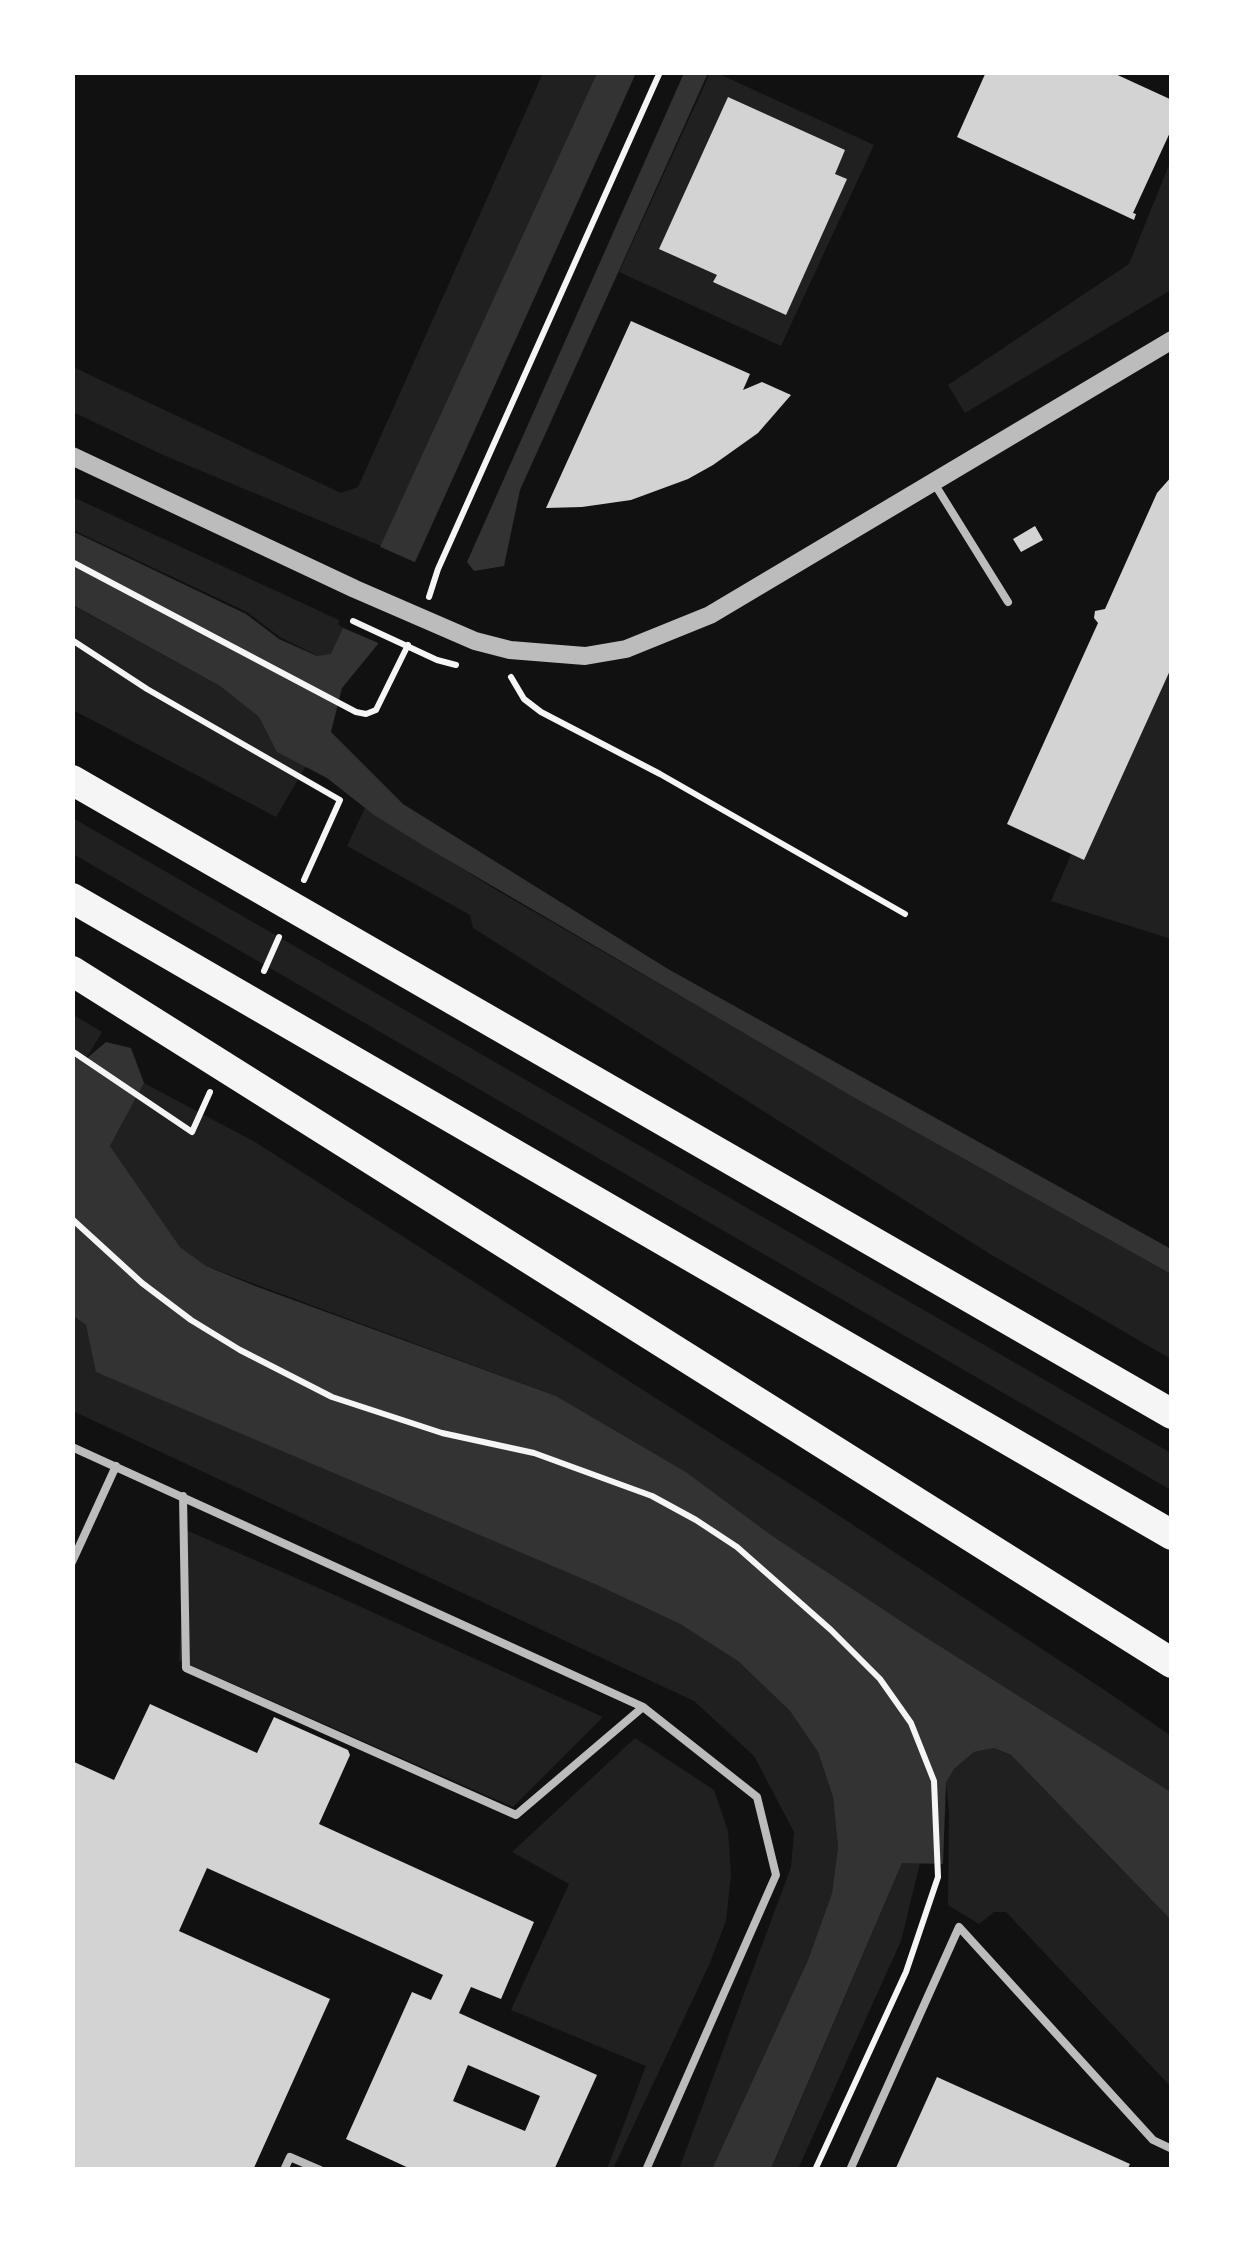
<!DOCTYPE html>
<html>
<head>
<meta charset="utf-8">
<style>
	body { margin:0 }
	#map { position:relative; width:1244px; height:2242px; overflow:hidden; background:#111; font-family:"Work Sans",sans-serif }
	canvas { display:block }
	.frame { position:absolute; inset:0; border:75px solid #fff; pointer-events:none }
</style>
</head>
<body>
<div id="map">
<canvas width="1244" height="2242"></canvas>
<div class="frame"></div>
</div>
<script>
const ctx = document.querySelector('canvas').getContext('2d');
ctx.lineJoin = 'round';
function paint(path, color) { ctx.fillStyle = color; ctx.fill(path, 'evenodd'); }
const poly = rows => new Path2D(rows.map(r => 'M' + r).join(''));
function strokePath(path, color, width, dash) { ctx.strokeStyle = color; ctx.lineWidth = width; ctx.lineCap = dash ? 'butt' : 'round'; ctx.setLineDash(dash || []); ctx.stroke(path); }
paint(poly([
	[543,73,597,73,381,546,163,455,73,412,73,367,341,493,358,487],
	[710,73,717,73,874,145,781,346,619,272],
	[1171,160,1171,290,965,413,948,385,1129,264],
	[73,497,339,620,338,625,346,627,331,655,318,656,280,637,247,612,73,530],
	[72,605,220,686,259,717,277,751,306,766,276,817,73,710],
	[1171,666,1171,939,1051,901,1080,834],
	[365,808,498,891,855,1097,1171,1274,1171,1359,990,1254,473,928,470,915,347,846],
	[73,818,1171,1453,1171,1490,73,854],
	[72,1014,102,1032,86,1059,73,1054],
	[144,1083,255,1142,809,1496,1109,1693,1171,1736,1171,1792,919,1633,771,1535,686,1472,556,1396,206,1266,180,1247,110,1146],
	[72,1316,86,1325,97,1372,597,1585,680,1624,738,1661,790,1711,818,1752,833,1797,838,1847,832,1893,808,1960,712,2169,679,2169,791,1867,794,1832,754,1756,694,1701,73,1411],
	[186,1530,337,1596,603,1717,513,1807,179,1660],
	[635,1738,714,1790,728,1831,731,1874,726,1921,709,1965,613,2169,607,2169,646,2066,511,2010,569,1884,512,1852],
	[994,1748,1011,1755,1171,1920,1171,2087,1006,1912,994,1912,979,1924,948,1905,949,1812,946,1783,954,1769,974,1752],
	[902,1863,920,1863,901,1941,798,2169,771,2170]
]), '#202020');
paint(poly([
	[597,73,636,73,378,644,342,688,331,732,403,804,668,969,1171,1249,1171,1274,855,1098,424,846,374,815,327,778,277,752,259,717,220,686,73,605,72,531,246,614,279,639,317,656,331,654],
	[684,73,708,73,520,490,504,566,474,571,467,562],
	[106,1042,131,1048,144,1083,110,1146,180,1247,206,1266,255,1286,556,1396,686,1472,771,1535,919,1633,1171,1792,1171,1920,1011,1755,994,1748,974,1752,954,1769,946,1783,943,1864,902,1863,771,2169,712,2169,808,1960,832,1893,838,1847,833,1797,818,1752,790,1711,738,1661,680,1624,597,1585,96,1372,86,1325,73,1316,73,1054,86,1059]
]), '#333');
paint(poly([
	[376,545,419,564,383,645,341,627]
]), '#111');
paint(poly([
	[986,72,1111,72,1172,100,1172,128,1133,213,1136,214,1134,220,957,137],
	[728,97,845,150,835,174,847,179,786,315,713,282,717,275,659,249],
	[631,321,750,374,743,390,762,382,791,395,758,433,713,465,688,479,631,500,582,507,546,508],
	[1172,476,1172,666,1084,860,1007,824,1098,623,1094,618,1095,611,1105,609,1157,493],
	[1035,526,1043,540,1021,552,1013,539],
	[150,1704,257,1753,274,1717,348,1750,350,1755,319,1824,534,1922,501,1999,471,1987,459,2013,597,2075,554,2170,413,2170,346,2139,412,1992,431,2000,443,1975,207,1868,179,1931,330,1999,253,2170,72,2170,72,1761,114,1780],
	[468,2065,540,2096,525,2131,453,2101],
	[937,2077,1130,2164,1127,2170,895,2170]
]), '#d3d3d3');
strokePath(poly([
	[72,562,356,712,366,714,376,710,408,645],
	[429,597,438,569,660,72],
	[353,621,437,660,456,665],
	[72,640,147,689,340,800,304,880],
	[511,677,524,699,541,712,660,774,905,914],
	[264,971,279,937],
	[72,1051,192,1132,210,1092],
	[72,1219,142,1283,191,1320,240,1350,332,1397,442,1433,534,1453,652,1496,696,1520,737,1547,831,1630,880,1679,911,1723,934,1781,938,1877,906,1972,815,2170]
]), '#f5f5f5', 6);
strokePath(poly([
	[934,483,1008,602],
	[72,1447,643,1707,757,1797,776,1875,646,2170],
	[183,1496,186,1668,516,1815,643,1707],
	[72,1562,116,1466],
	[284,2170,290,2157,320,2170],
	[850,2170,959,1927,1153,2140,1172,2149]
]), '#bcbcbc', 8);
strokePath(poly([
	[72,456,355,589,475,641,510,650,585,656,626,649,710,615,1172,340]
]), '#bcbcbc', 18);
strokePath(poly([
	[72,780,1172,1414],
	[72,898,1172,1535],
	[72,971,1172,1663]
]), '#f5f5f5', 30);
</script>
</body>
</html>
